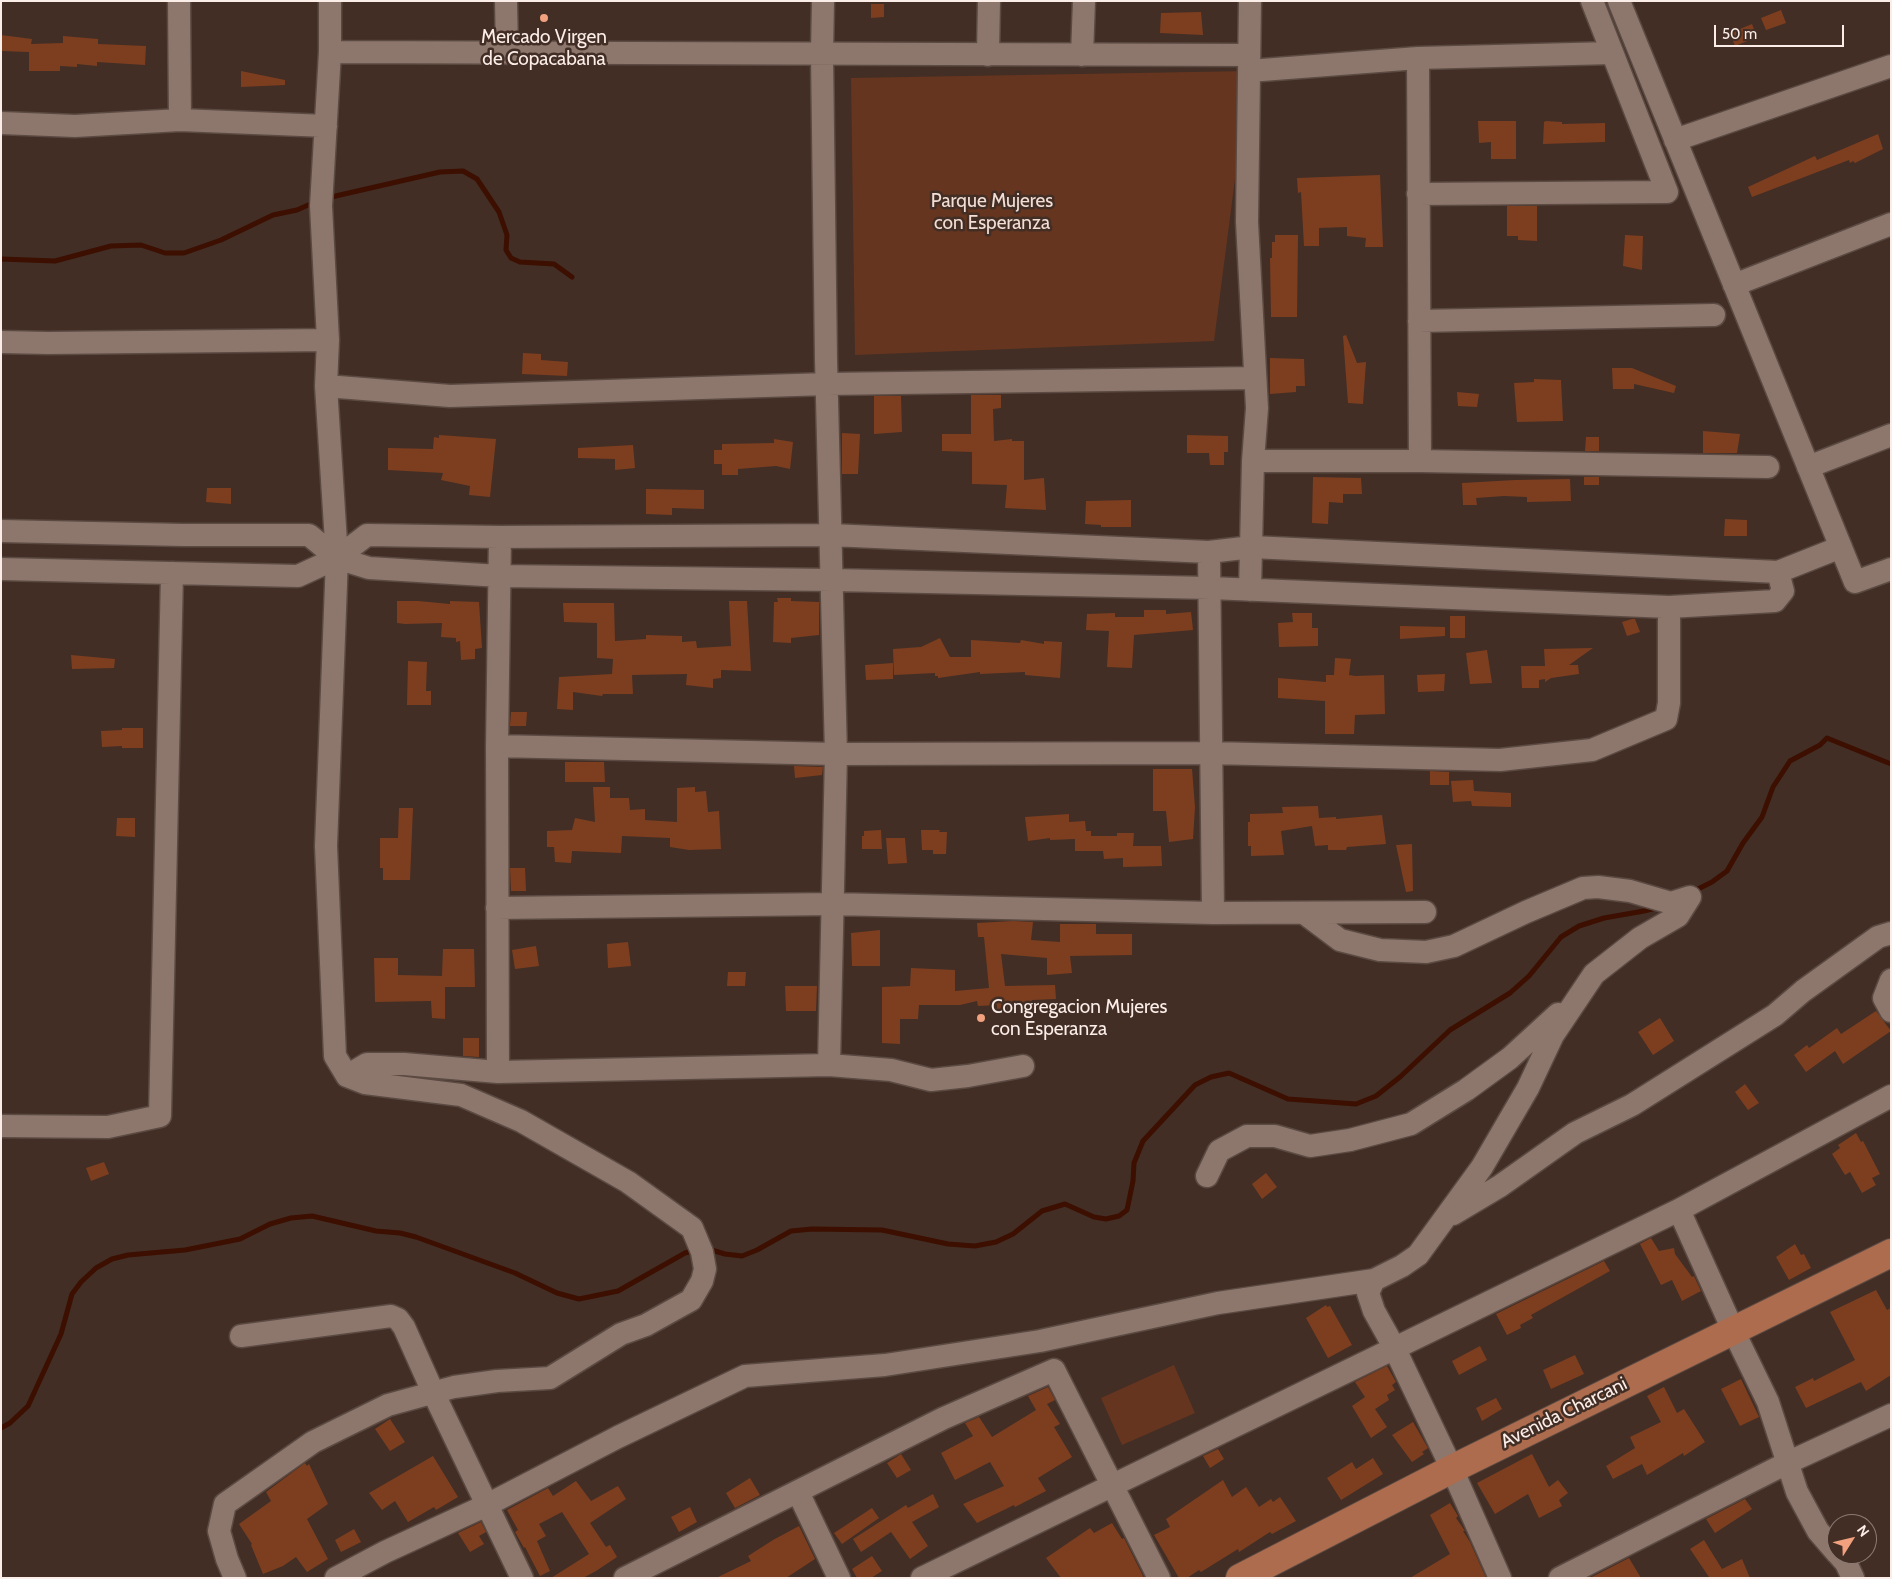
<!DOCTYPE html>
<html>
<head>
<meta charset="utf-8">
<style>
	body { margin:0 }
	#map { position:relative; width:1892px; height:1579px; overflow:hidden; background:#422e25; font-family:Cabin,sans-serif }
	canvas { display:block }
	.frame { position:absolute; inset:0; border:2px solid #fbede8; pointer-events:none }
	.north { position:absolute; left:1827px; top:1514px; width:50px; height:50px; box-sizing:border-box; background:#422e25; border:1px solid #8c7a73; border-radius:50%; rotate:54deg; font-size:14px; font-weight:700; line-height:20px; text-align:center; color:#fbede8 }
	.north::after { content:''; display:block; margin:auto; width:18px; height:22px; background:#f1a17d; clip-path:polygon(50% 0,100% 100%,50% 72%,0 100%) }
	.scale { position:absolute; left:1714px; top:25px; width:130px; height:22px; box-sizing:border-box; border:2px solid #fbede8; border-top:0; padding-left:6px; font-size:15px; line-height:18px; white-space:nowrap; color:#fbede8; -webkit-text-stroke:4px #422e25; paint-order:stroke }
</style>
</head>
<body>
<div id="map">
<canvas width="1892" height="1579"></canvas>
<div class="frame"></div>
<div class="north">N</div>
<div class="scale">50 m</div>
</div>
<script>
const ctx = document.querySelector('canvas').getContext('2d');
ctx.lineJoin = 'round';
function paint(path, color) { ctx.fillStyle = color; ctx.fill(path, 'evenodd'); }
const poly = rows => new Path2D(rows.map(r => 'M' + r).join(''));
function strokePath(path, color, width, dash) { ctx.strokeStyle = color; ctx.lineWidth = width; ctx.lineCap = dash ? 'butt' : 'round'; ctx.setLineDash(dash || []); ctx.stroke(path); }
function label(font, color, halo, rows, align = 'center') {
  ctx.font = font + ' Cabin,sans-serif'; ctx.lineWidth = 5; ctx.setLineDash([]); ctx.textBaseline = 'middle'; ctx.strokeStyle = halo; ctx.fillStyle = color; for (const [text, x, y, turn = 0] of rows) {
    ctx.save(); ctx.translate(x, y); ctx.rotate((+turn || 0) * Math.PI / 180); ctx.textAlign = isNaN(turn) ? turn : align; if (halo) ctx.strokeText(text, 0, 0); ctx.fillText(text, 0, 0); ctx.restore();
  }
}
paint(poly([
	[1249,71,1214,341,855,355,851,78],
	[1174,1365,1195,1413,1122,1445,1101,1398]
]), '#66351f');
strokePath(poly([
	[327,198,440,172,463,171,477,179,499,212,507,235,506,250,511,258,520,262,554,264,572,277],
	[1,259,55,261,111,246,141,245,165,253,184,253,221,240,273,215,297,210,315,202],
	[1694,891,1712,882,1727,871,1743,843,1762,817,1773,787,1790,761,1820,745,1827,738,1891,764],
	[708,1249,725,1254,742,1256,757,1250,791,1231,812,1229,882,1230,948,1244,975,1246,996,1242,1013,1234,1042,1211,1065,1204,1094,1217,1106,1219,1119,1216,1127,1210,1133,1181,1134,1163,1143,1141,1195,1085,1211,1077,1229,1073,1288,1099,1356,1104,1376,1096,1400,1077,1450,1030,1510,993,1529,976,1561,937,1579,926,1604,918,1644,911,1656,908],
	[1,1428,10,1423,28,1406,61,1334,72,1294,81,1282,96,1268,112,1259,128,1255,185,1250,240,1239,270,1224,291,1218,312,1216,376,1231,400,1233,416,1237,515,1273,557,1293,579,1299,618,1291,685,1253,695,1250]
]), '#3c0f00', 5);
paint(poly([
	[871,4,884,4,884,17,871,18],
	[1781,10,1786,23,1766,30,1761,18],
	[1201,12,1203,35,1160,33,1161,13],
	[1752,24,1757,37,1735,46,1730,33],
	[1,35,32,39,31,44,63,43,63,36,98,39,98,44,146,46,145,65,97,62,97,66,77,64,77,67,60,66,60,71,29,71,29,52,1,51],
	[241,71,285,80,285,85,241,87],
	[1478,121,1516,121,1516,159,1491,159,1491,142,1479,143],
	[1546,121,1562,122,1562,124,1605,123,1605,142,1543,144,1544,122],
	[1878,134,1883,149,1855,163,1853,161,1850,163,1849,160,1752,197,1748,187,1815,156,1817,160],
	[1380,175,1383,247,1365,247,1366,238,1347,236,1347,227,1319,228,1319,246,1304,246,1301,192,1298,193,1297,178],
	[1507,206,1537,206,1537,241,1518,240,1518,236,1507,236],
	[1275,235,1298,235,1297,317,1271,317,1270,258,1272,258,1272,242,1275,242],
	[1625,235,1643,236,1642,270,1623,266],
	[1346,335,1357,363,1366,362,1363,404,1348,403,1343,336],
	[523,353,541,354,541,360,568,362,567,376,522,374],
	[1270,358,1304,359,1305,386,1296,386,1296,392,1270,394],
	[1612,368,1632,368,1676,386,1674,393,1634,384,1634,389,1613,389],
	[1534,379,1561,380,1563,421,1517,422,1514,383,1534,382],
	[1457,392,1479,394,1477,407,1458,406],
	[971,395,1001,395,1001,408,993,409,994,441,1012,439,1012,441,1024,441,1024,480,1044,478,1046,510,1005,508,1007,485,972,484,972,452,942,451,942,434,971,434],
	[874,396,901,396,902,432,874,434],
	[1703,431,1740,434,1737,453,1703,453],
	[842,433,860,434,858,474,842,474],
	[439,435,496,439,490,497,469,495,470,486,441,480,443,473,388,470,388,448,433,449,434,437,439,438],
	[1187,435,1228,436,1228,452,1224,452,1224,465,1210,465,1209,453,1187,453],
	[1586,437,1599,437,1599,451,1585,451],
	[774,439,793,442,790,469,776,466,738,469,738,475,722,475,722,464,714,464,714,450,722,450,722,444,774,443],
	[633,445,635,468,615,470,615,459,578,458,578,448],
	[1313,477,1361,478,1362,494,1343,494,1343,503,1329,502,1328,524,1312,523],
	[1584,477,1599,477,1599,485,1584,485],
	[1570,479,1571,501,1527,502,1527,497,1504,496,1476,498,1477,505,1463,505,1462,483,1515,480],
	[207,488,231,488,231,504,206,502],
	[646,489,704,490,704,509,672,508,672,515,646,514],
	[1131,500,1131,527,1101,527,1101,525,1085,524,1086,501],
	[1725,519,1747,520,1747,536,1724,536],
	[777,598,791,598,791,601,819,602,819,635,791,638,791,643,773,642,774,602,778,602],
	[397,601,418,601,450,604,450,601,479,602,482,648,475,649,475,659,461,660,460,641,456,642,456,638,441,637,442,623,405,624,397,623],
	[729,601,747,601,751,671,721,670,721,678,713,679,713,688,686,685,687,674,632,675,633,694,603,694,602,696,573,692,573,710,557,709,559,677,612,674,613,659,597,658,597,623,564,622,563,603,614,603,615,641,646,639,646,635,682,636,682,642,696,641,697,648,731,646],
	[1144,610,1166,610,1166,614,1191,612,1193,630,1134,635,1132,668,1107,667,1109,631,1086,630,1087,614,1115,613,1115,617,1144,617],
	[1292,613,1312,613,1312,628,1318,628,1318,646,1279,647,1278,623,1293,622],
	[1450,616,1465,616,1465,638,1450,638],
	[1632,619,1635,619,1640,632,1627,636,1622,622],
	[1400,626,1445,627,1445,636,1400,639],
	[940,638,950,657,971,657,971,640,1020,643,1021,640,1044,644,1044,641,1062,642,1060,678,1025,675,1025,672,980,674,980,672,938,678,938,676,935,676,935,673,894,675,893,649,921,647],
	[1593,648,1569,665,1578,665,1579,674,1551,678,1545,682,1545,679,1539,680,1539,688,1522,688,1521,666,1545,666,1544,649],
	[1487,650,1492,683,1470,684,1466,653],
	[71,655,115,659,114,668,72,669],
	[1335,658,1351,659,1349,675,1355,676,1384,675,1385,714,1355,715,1354,734,1325,734,1325,701,1278,698,1278,678,1326,682,1326,675,1334,675],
	[408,661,427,662,426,691,431,691,431,705,407,705],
	[893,663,893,679,866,680,865,665],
	[1445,674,1444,691,1418,692,1417,675],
	[511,712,527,712,526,726,510,726],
	[122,728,143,728,143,748,122,748,122,746,102,747,101,731,122,730],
	[565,762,604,762,605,782,565,782],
	[794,766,823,767,822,775,795,778],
	[1153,769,1192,769,1195,807,1193,839,1169,842,1166,811,1153,811],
	[1430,771,1449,772,1449,785,1430,785],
	[1473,780,1474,791,1511,793,1511,807,1472,806,1471,801,1453,802,1451,781],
	[593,787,610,787,610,798,629,798,630,810,645,809,645,820,677,822,677,788,695,787,695,792,706,791,708,812,719,811,721,849,689,850,670,847,670,838,622,836,621,853,572,851,571,863,555,862,554,847,547,847,547,831,572,830,575,818,595,822],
	[1318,806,1319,818,1336,817,1336,819,1382,815,1386,844,1347,847,1346,850,1328,850,1328,845,1315,846,1312,826,1281,831,1284,855,1251,856,1251,846,1248,846,1248,822,1250,822,1250,814,1283,813,1282,807],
	[399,808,413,808,410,880,383,880,383,868,380,868,380,838,398,838],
	[1069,814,1069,822,1085,821,1086,831,1091,831,1091,836,1117,836,1117,833,1134,833,1133,846,1161,846,1162,866,1123,867,1123,858,1104,859,1103,851,1075,851,1075,839,1050,840,1050,838,1028,841,1025,817],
	[117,818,135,818,135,837,116,836],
	[881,830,882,849,862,849,862,836,864,836,864,831],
	[921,830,940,830,939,832,947,832,946,854,933,854,933,850,922,850],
	[886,838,905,838,907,863,888,864],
	[1412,844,1413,891,1406,892,1396,845],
	[510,868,525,868,526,891,511,891],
	[1013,921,1033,922,1031,940,1060,942,1060,924,1096,924,1096,934,1132,934,1132,955,1070,956,1072,973,1047,975,1047,958,1001,954,1005,986,1055,985,1056,999,1032,1000,1033,1012,997,1011,997,1005,978,1006,977,1001,960,1005,919,1005,918,1019,900,1019,900,1044,882,1043,882,987,910,986,911,968,955,970,955,991,989,988,984,937,978,937,977,923],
	[880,930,880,966,852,966,851,933],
	[628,942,631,966,608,968,607,944],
	[536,946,539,966,515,969,512,950],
	[443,949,474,949,475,987,445,987,445,1019,432,1018,431,1001,375,1002,374,958,398,958,398,975,442,976],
	[728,972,746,972,745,986,727,986],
	[785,986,817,986,816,1011,786,1011],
	[1876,1011,1891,1031,1843,1064,1835,1051,1806,1072,1794,1055,1807,1045,1809,1048,1837,1028,1841,1034],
	[1660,1018,1674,1041,1653,1055,1638,1032],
	[463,1038,479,1038,479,1057,463,1056],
	[1745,1084,1759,1103,1748,1110,1735,1092],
	[1856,1133,1861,1142,1863,1141,1880,1174,1872,1178,1876,1185,1862,1193,1850,1172,1845,1175,1832,1154,1840,1148,1838,1145],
	[104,1162,109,1174,91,1181,86,1168],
	[1266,1173,1277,1187,1262,1199,1252,1184],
	[1651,1238,1659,1251,1674,1248,1675,1254,1692,1277,1694,1276,1701,1291,1682,1301,1672,1280,1661,1285,1640,1244],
	[1795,1244,1801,1255,1804,1254,1811,1268,1789,1280,1776,1257],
	[1604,1261,1610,1271,1531,1315,1533,1318,1520,1325,1521,1328,1507,1335,1496,1314],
	[1876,1290,1887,1310,1891,1308,1891,1375,1866,1391,1861,1382,1806,1408,1795,1387,1813,1378,1814,1381,1855,1360,1830,1312],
	[1326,1305,1327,1307,1330,1306,1352,1345,1328,1358,1306,1318],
	[1480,1346,1487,1360,1459,1375,1452,1361],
	[1575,1355,1584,1374,1551,1389,1543,1370],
	[1387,1366,1396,1382,1392,1385,1395,1390,1387,1395,1389,1400,1375,1409,1387,1427,1371,1438,1352,1406,1365,1397,1355,1382],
	[1741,1379,1759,1417,1740,1426,1721,1389],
	[1048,1387,1055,1400,1047,1404,1060,1424,1054,1427,1072,1457,1038,1478,1046,1491,1015,1507,1014,1505,977,1523,963,1504,1004,1486,990,1462,955,1480,941,1453,973,1436,965,1423,979,1417,992,1437,1036,1410,1028,1396],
	[1664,1387,1677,1413,1684,1409,1705,1442,1684,1456,1683,1453,1647,1475,1642,1464,1613,1479,1606,1466,1635,1448,1630,1437,1661,1422,1647,1396],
	[1496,1398,1502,1409,1482,1421,1476,1408],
	[390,1419,405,1442,390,1451,375,1429],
	[1413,1422,1428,1448,1422,1452,1424,1454,1412,1462,1392,1435],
	[1218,1449,1224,1459,1210,1468,1203,1456],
	[901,1454,911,1470,897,1478,887,1463],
	[1532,1454,1549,1487,1558,1480,1568,1493,1559,1500,1562,1506,1539,1518,1528,1494,1495,1514,1477,1483],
	[433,1456,458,1497,436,1510,434,1507,408,1522,395,1501,382,1510,369,1493],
	[1373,1458,1383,1474,1341,1500,1327,1478,1352,1462,1356,1469],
	[305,1463,307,1466,309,1464,328,1504,307,1519,328,1559,307,1572,296,1557,283,1566,263,1574,251,1545,252,1544,239,1524,271,1501,266,1492],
	[750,1478,760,1495,735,1508,726,1493],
	[1223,1480,1232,1497,1246,1487,1259,1507,1271,1499,1273,1502,1280,1497,1296,1521,1272,1534,1270,1532,1239,1552,1238,1549,1201,1572,1199,1570,1187,1578,1179,1578,1154,1535,1170,1527,1166,1519],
	[576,1481,591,1501,618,1486,626,1499,590,1523,606,1547,610,1545,617,1557,596,1571,583,1578,551,1578,589,1554,562,1512,539,1524,546,1536,537,1541,550,1571,540,1576,525,1547,524,1548,515,1532,518,1530,507,1510,548,1488,553,1496],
	[933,1494,939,1507,912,1522,928,1546,910,1559,891,1532,861,1552,853,1539,906,1505,908,1508],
	[1745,1499,1752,1509,1715,1533,1706,1519],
	[1450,1503,1458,1516,1456,1518,1465,1531,1463,1531,1470,1542,1486,1578,1410,1578,1450,1554,1430,1515],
	[690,1507,697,1522,679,1532,671,1517],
	[872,1508,879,1518,842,1544,834,1533],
	[481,1522,486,1532,479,1536,484,1544,470,1552,458,1533],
	[1112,1523,1122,1539,1124,1538,1144,1578,1061,1578,1046,1558,1090,1528,1094,1533],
	[799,1526,815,1559,786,1578,716,1578,751,1561,748,1556,773,1540],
	[354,1529,361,1542,341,1552,335,1540],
	[1704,1540,1722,1569,1742,1559,1750,1578,1707,1578,1709,1577,1690,1549],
	[872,1556,882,1571,871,1578,857,1578,852,1569],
	[1629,1558,1641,1578,1590,1578]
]), '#7d3e20');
const minor = poly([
	[179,1,180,120],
	[506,1,507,53],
	[823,1,822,54,826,360,836,754,829,1065],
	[1250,1,1247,222,1257,408,1253,461,1250,590],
	[1619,1,1855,582,1891,569],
	[330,52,1249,55],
	[988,55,989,1],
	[1082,55,1084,1],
	[1418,58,1420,461],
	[1249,71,1418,58,1612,53],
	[1,123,75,126,180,120,326,126],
	[1675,140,1891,66],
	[1418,194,1667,192,1592,1],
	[1734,285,1891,224],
	[1419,321,1714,315],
	[1,342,48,343,328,340],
	[326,386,450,396,827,384,1255,378],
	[1253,461,1420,461,1768,467],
	[1808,467,1891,435],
	[1,531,183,535,309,535,337,558,369,568,500,576,832,580,1210,588,1669,607,1775,601,1783,591,1778,572],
	[1209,552,1213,913],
	[1,569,298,576,337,558,367,535,500,537,831,535,1209,552,1252,547,1778,572,1841,547],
	[497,746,836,754,1211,753,1500,760,1592,750,1666,719,1669,703,1669,607],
	[497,908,833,904,1213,913,1425,912],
	[1891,980,1884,998,1891,1011],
	[498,1072,497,746,500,537],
	[347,1076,367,1064,404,1064,498,1072,829,1065,891,1070,931,1080,968,1076,1023,1066],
	[1,1126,108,1127,160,1116,172,573],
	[1207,1176,1219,1151,1247,1136,1275,1136,1310,1146,1350,1140,1411,1124,1466,1090,1510,1058,1558,1014],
	[1679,1210,1733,1330,1768,1402,1797,1492,1818,1531,1837,1553],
	[1453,1214,1500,1186,1575,1133,1632,1105,1775,1015,1803,991,1878,937,1891,933],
	[1374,1280,1368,1293,1374,1311,1394,1347,1452,1469,1500,1578],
	[241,1336,391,1316,398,1319,404,1327,433,1392,522,1578],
	[798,1492,839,1578],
	[1838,1554,1846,1563,1853,1578],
	[235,1578,227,1559,219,1531,225,1504,313,1442,388,1405,454,1387,497,1381,550,1378,621,1334,646,1325,691,1300,702,1281,705,1269,702,1252,692,1228,628,1182,521,1121,461,1095,365,1083,347,1076,335,1056,326,846,337,558,326,386,328,340,321,206,330,52,330,1],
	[336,1578,385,1552,487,1505,618,1437,745,1376,885,1365,1040,1341,1218,1303,1374,1280,1402,1266,1418,1255,1482,1167,1528,1088,1553,1035,1594,974,1640,938,1678,916,1690,897,1671,903,1630,891,1598,887,1583,888,1526,912,1454,946,1426,952,1380,950,1340,940,1304,913],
	[625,1578,944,1418,1054,1370,1159,1578],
	[922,1578,1679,1210,1891,1096],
	[1560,1578,1787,1463,1891,1415]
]);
const major = poly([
	[1240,1578,1452,1469,1891,1253]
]);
strokePath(minor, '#5b4a42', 25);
strokePath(major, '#5b4a42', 30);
strokePath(minor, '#8d766c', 22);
strokePath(major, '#ad6c4e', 28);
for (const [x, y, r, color] of [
	[544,18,5,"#f1a17d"],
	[981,1018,5,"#f1a17d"]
]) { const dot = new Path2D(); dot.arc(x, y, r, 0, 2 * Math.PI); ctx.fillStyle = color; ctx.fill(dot); strokePath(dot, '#422e25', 2); }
label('19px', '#fbede8', '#422e25', [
	["Mercado Virgen",544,37],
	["de Copacabana",544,59],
	["Congregacion Mujeres",991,1007,"left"],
	["con Esperanza",991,1029,"left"]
]);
label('19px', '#f3ded6', '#422e25', [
	["Parque Mujeres",992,201],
	["con Esperanza",992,223]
]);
label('19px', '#fbede8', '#422e25', [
	["Avenida Charcani",1564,1413,-26]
]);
</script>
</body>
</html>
